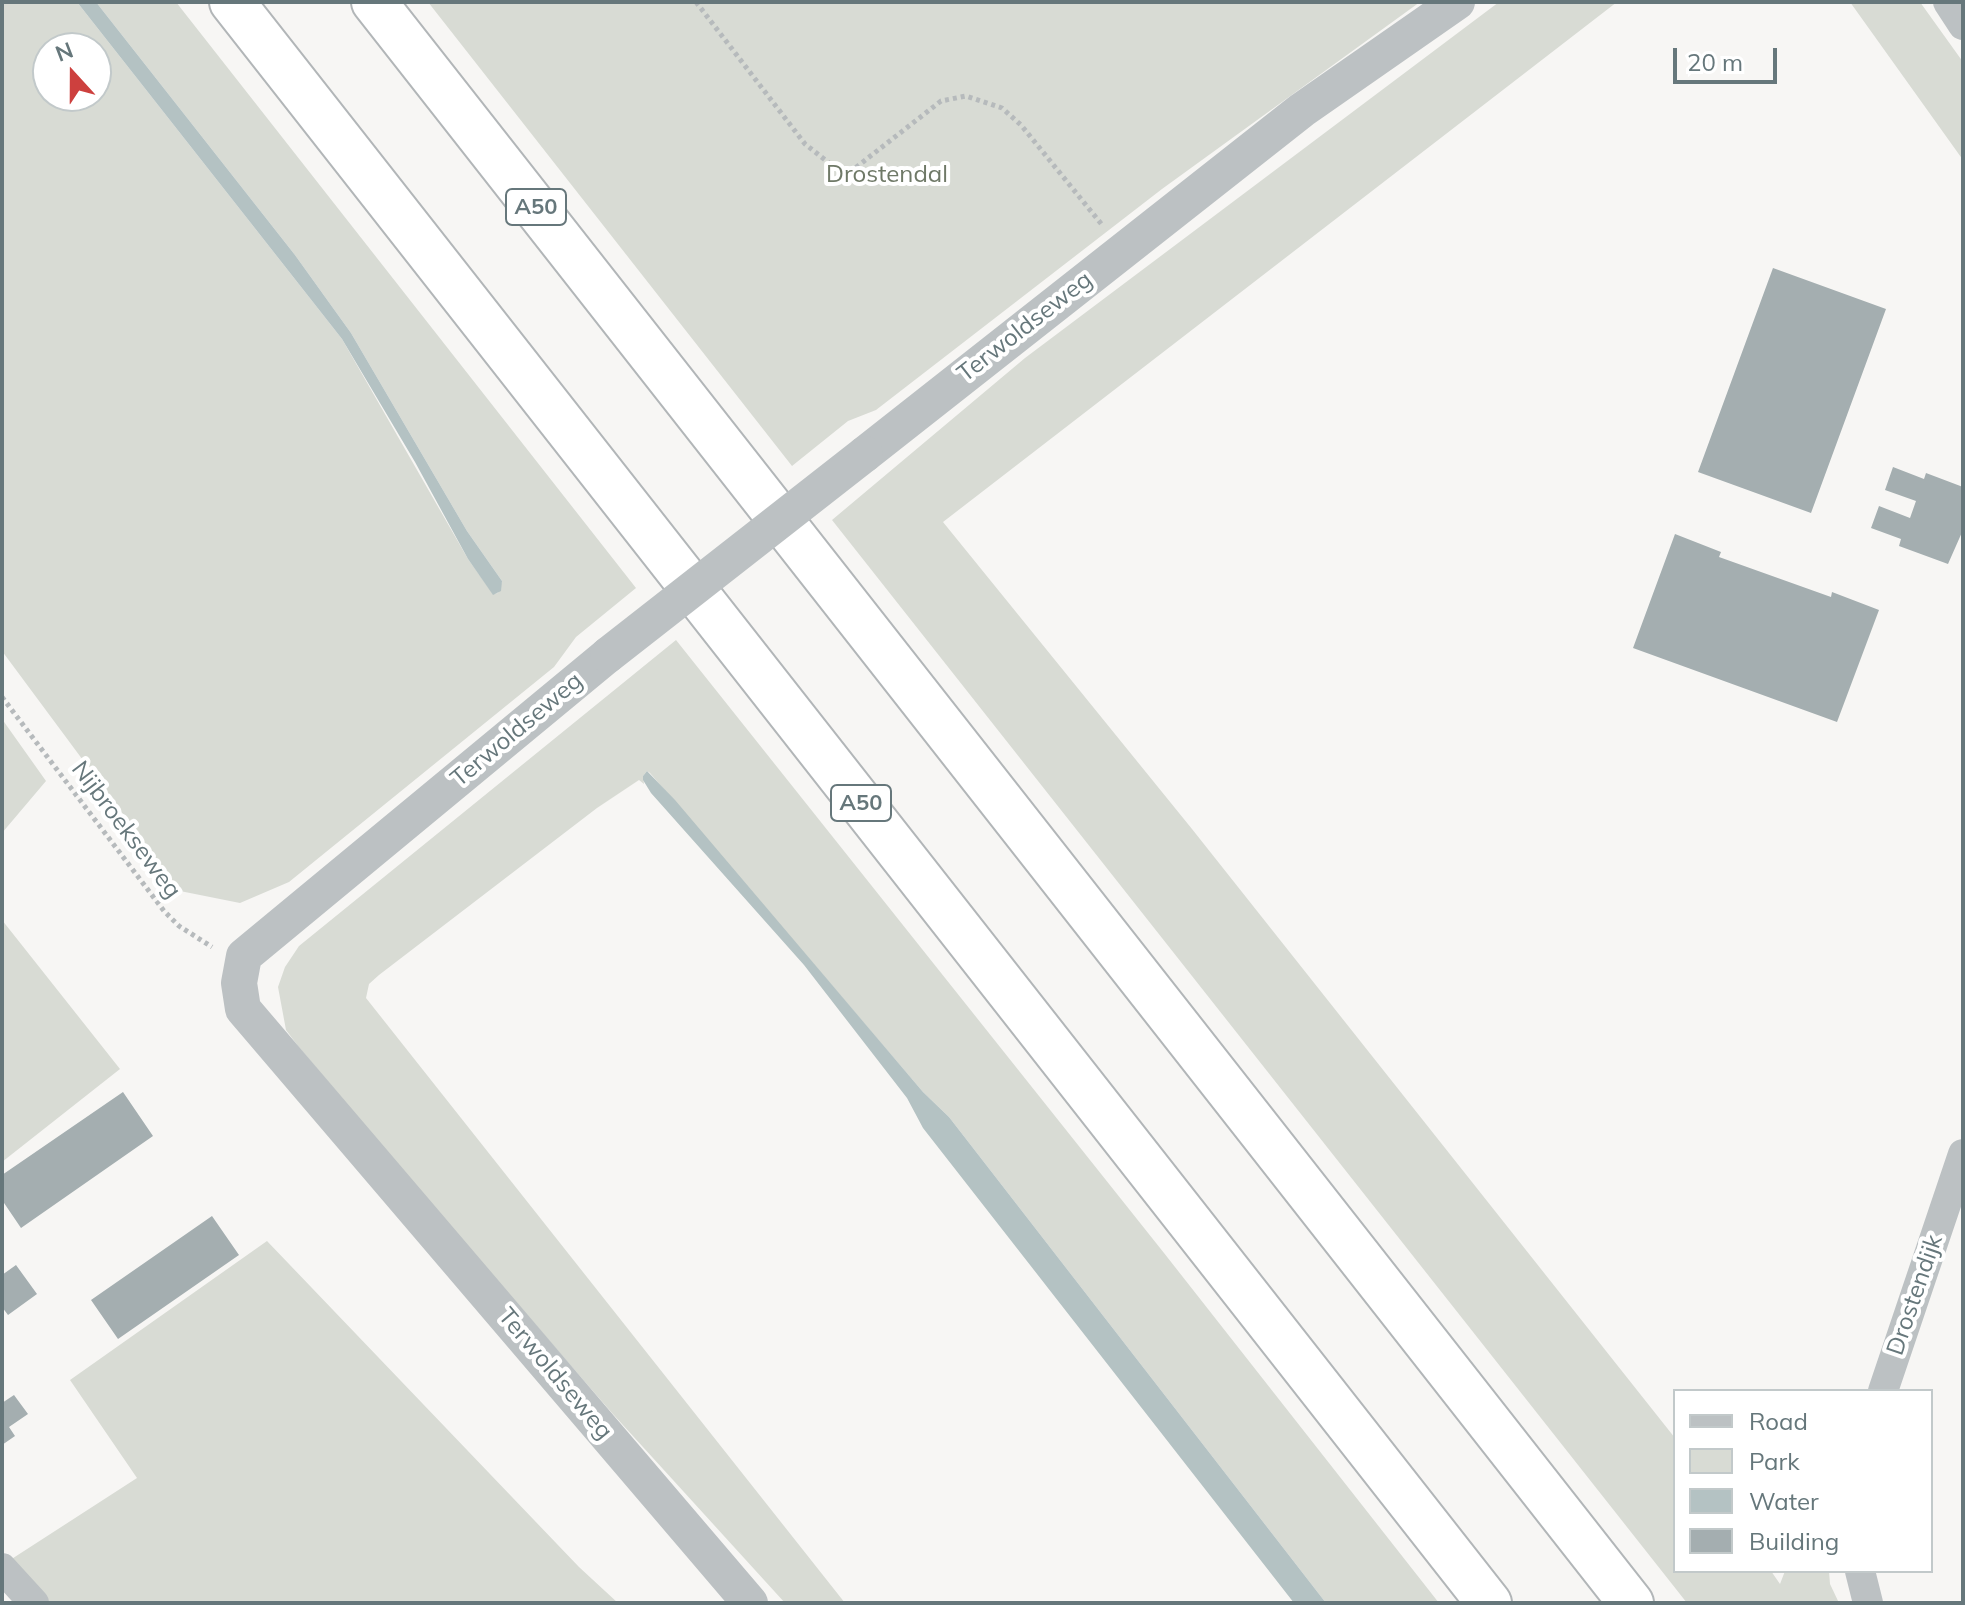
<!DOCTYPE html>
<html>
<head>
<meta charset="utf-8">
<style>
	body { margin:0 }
	#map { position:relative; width:1965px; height:1605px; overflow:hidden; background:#f7f6f4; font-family:Mulish,sans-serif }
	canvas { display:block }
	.frame { position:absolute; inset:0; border:4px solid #66777b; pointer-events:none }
	.legend { position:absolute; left:1673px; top:1389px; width:260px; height:184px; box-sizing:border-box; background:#fff; border:2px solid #c2c9ca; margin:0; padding:10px 14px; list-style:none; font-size:24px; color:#66777b }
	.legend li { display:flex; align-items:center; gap:16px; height:40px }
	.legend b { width:40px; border:2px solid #c2c9ca }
	.north { position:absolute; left:32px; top:32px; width:80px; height:80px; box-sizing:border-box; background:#fff; border:2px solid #c2c9ca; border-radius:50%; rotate:339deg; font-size:22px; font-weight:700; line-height:32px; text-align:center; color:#66777b }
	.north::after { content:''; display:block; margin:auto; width:28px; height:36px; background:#cd403e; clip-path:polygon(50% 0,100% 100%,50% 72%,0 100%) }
	.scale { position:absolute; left:1673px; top:48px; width:104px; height:36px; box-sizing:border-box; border:4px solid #66777b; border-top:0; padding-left:10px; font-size:24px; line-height:28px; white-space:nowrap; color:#66777b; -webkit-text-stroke:6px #fff; paint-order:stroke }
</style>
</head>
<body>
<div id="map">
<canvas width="1965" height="1605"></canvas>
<div class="frame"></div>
<ul class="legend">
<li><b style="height:10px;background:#bcc1c3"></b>Road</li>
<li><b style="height:22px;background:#d8dbd4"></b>Park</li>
<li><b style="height:22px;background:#b4c2c3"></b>Water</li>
<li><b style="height:22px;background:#a4aeb0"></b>Building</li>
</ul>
<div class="north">N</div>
<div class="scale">20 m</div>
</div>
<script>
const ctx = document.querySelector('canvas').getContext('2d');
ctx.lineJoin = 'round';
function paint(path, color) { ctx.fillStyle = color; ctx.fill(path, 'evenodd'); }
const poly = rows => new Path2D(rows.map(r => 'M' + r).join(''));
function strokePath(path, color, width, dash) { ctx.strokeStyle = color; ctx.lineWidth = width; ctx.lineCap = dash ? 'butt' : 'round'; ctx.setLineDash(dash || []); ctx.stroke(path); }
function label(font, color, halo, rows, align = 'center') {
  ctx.font = font + ' Mulish,sans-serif'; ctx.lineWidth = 8; ctx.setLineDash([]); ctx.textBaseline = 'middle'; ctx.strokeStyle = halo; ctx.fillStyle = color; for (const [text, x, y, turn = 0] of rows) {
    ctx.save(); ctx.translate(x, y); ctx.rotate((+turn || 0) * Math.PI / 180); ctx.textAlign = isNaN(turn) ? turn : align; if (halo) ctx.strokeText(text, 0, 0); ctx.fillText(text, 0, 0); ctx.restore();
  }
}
paint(poly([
	[2,2,77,2,342,339,468,559,493,594,498,593,502,581,467,531,351,333,295,255,96,2,176,2,636,588,576,637,554,667,289,882,240,903,180,891,2,651],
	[48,48,96,48,96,96,48,96],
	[428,2,1420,2,1162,189,876,410,848,421,792,466],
	[1499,2,1617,2,943,522,1192,829,1675,1438,1675,1571,1771,1571,1780,1584,1785,1571,1829,1571,1830,1584,1839,1603,1687,1603,832,520,1025,358],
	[1850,2,1920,2,1963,62,1963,160],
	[676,640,1164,1253,1439,1603,1326,1603,949,1117,923,1092,650,773,647,771,643,776,644,784,639,780,597,808,379,975,369,984,366,998,845,1603,785,1603,612,1413,402,1171,298,1046,286,1030,278,987,285,967,299,946],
	[2,719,46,781,2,833],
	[2,920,120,1069,2,1162],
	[267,1241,579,1567,618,1603,46,1603,7,1562,137,1478,70,1380]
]), '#d8dbd4');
paint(poly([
	[77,2,96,2,295,255,351,333,467,531,502,581,501,591,493,595,468,559,415,462,342,339],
	[647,771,675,800,923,1092,949,1117,1326,1603,1294,1603,923,1128,907,1098,804,965,651,793,643,780,643,776]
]), '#b4c2c3');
paint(poly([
	[1773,268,1886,309,1811,513,1698,472],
	[1893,467,1924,479,1926,473,1963,487,1963,530,1948,564,1899,546,1901,539,1871,528,1879,506,1910,518,1916,501,1885,490],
	[1675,534,1721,552,1719,557,1831,597,1832,592,1879,610,1837,722,1633,648],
	[123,1092,153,1136,21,1228,2,1200,2,1175],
	[212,1216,239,1255,118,1339,91,1300],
	[16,1265,37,1294,8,1315,2,1307,2,1275],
	[14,1395,28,1414,9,1427,15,1436,2,1445,2,1403]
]), '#a4aeb0');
const motorway = poly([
	[232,2,1489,1603],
	[374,2,1631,1603]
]);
strokePath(motorway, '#b2b6b8', 48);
strokePath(poly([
	[696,2,805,144,829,163,850,172,941,101,966,96,1002,108,1021,125,1103,226],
	[2,697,164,911,179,926,212,947]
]), '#b6babc', 5, [4, 4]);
strokePath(poly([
	[1948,2,1963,25],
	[1883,1391,1963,1154],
	[2,1568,34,1603],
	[1860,1571,1868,1603]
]), '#bcc1c3', 30);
strokePath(poly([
	[865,454,1302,110,1457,2],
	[608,655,244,956,239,983,243,1009,750,1603]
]), '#bcc1c3', 36);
strokePath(motorway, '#fff', 44);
strokePath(poly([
	[608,655,865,454]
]), '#bcc1c3', 36);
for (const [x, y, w] of [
	[536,207,60],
	[861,803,60]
]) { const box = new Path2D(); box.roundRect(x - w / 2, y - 18, w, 36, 6); ctx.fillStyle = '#fff'; ctx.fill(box); strokePath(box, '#66777b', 2); }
label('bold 22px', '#66777b', null, [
	["A50",536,207],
	["A50",861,803]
]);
label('24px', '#6f7967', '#fff', [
	["Drostendal",887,175]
]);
label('24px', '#66777b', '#fff', [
	["Terwoldseweg",1025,327,-38],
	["Terwoldseweg",517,730,-40],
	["Nijbroekseweg",126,830,53],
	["Drostendijk",1915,1295,-71],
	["Terwoldseweg",555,1374,50]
]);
</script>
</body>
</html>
